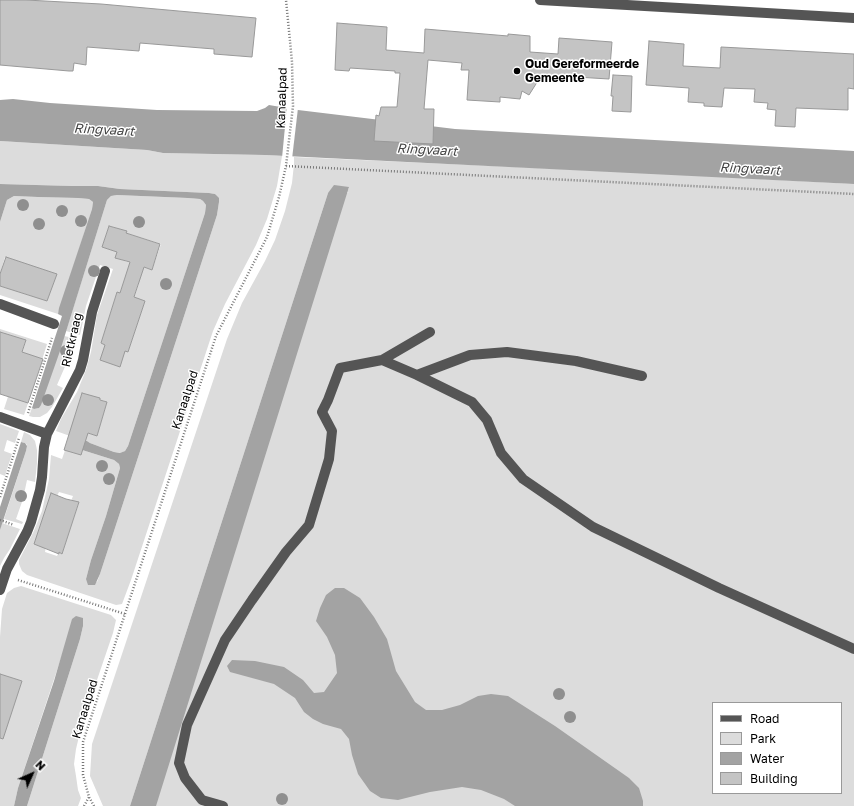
<!DOCTYPE html>
<html>
<head>
<meta charset="utf-8">
<style>
	body { margin:0 }
	#map { position:relative; width:854px; height:806px; overflow:hidden; background:#fff; font-family:"Golos Text",sans-serif }
	canvas { display:block }
	.legend { position:absolute; left:712px; top:702px; width:130px; height:92px; box-sizing:border-box; background:#fff; border:1px solid #999; margin:0; padding:5px 7px; list-style:none; font-size:12px; color:#000 }
	.legend li { display:flex; align-items:center; gap:8px; height:20px }
	.legend b { width:20px; border:1px solid #999 }
	.north { position:absolute; left:12px; top:754px; width:40px; height:40px; -webkit-text-stroke:3px #fff; paint-order:stroke; rotate:45deg; font-size:11px; font-weight:700; line-height:16px; text-align:center; color:#000 }
	.north::after { content:''; display:block; margin:auto; width:14px; height:18px; background:#000; clip-path:polygon(50% 0,100% 100%,50% 72%,0 100%) }
</style>
</head>
<body>
<div id="map">
<canvas width="854" height="806"></canvas>
<ul class="legend">
<li><b style="height:5px;background:#555"></b>Road</li>
<li><b style="height:11px;background:#dcdcdc"></b>Park</li>
<li><b style="height:11px;background:#a3a3a3"></b>Water</li>
<li><b style="height:11px;background:#c4c4c4"></b>Building</li>
</ul>
<div class="north">N</div>
</div>
<script>
const ctx = document.querySelector('canvas').getContext('2d');
ctx.lineJoin = 'round';
function paint(path, color) { ctx.fillStyle = color; ctx.fill(path, 'evenodd'); }
const poly = rows => new Path2D(rows.map(r => 'M' + r).join(''));
function strokePath(path, color, width, dash) { ctx.strokeStyle = color; ctx.lineWidth = width; ctx.lineCap = dash ? 'butt' : 'round'; ctx.setLineDash(dash || []); ctx.stroke(path); }
function label(font, color, halo, rows, align = 'center') {
  ctx.font = font + ' "Golos Text",sans-serif'; ctx.lineWidth = 3; ctx.setLineDash([]); ctx.textBaseline = 'middle'; ctx.strokeStyle = halo; ctx.fillStyle = color; for (const [text, x, y, turn = 0] of rows) {
    ctx.save(); ctx.translate(x, y); ctx.rotate((+turn || 0) * Math.PI / 180); ctx.textAlign = isNaN(turn) ? turn : align; if (halo) ctx.strokeText(text, 0, 0); ctx.fillText(text, 0, 0); ctx.restore();
  }
}
paint(poly([
	[0,141,147,150,163,153,265,155,282,156,277,186,267,219,256,245,225,304,213,331,131,580,122,604,116,605,27,575,22,571,19,564,19,560,33,533,42,511,49,479,51,455,62,459,70,436,56,431,61,419,77,392,86,370,91,352,97,315,113,269,100,265,86,306,83,321,80,335,66,331,107,200,111,196,117,195,188,198,200,199,203,201,206,205,205,213,128,446,125,451,121,453,114,452,90,443,87,441,82,440,79,449,114,460,119,464,120,468,106,516,91,560,86,579,97,582,100,574,217,215,219,202,215,194,209,193,120,189,98,186,72,186,0,184],
	[109,226,126,231,126,233,161,244,152,270,116,258,118,252,102,247],
	[125,278,139,283,134,298,145,301,128,352,126,351,101,343,117,292,120,293],
	[82,393,107,402,97,436,84,432,78,405],
	[59,492,73,496,71,501,79,503,62,553,60,553,59,552,57,556,45,552,46,547,34,544],
	[294,157,648,173,854,184,854,806,147,806,340,195,349,192,347,192,349,188,328,193,130,806,103,806,90,776,92,744,227,339,242,303,265,261,275,240,285,211,292,183,294,164],
	[713,703,841,703,841,793,713,793],
	[14,196,38,197,78,198,89,199,93,202,92,209,58,314,0,295,0,286,47,301,56,274,5,257,0,274,0,222,7,200],
	[0,329,47,344,32,392,24,390,20,400,28,403,24,415,4,409,26,341,0,332],
	[64,336,73,338,67,362,57,385,63,388,52,407,47,413,40,417,33,417,29,416,32,408,34,409,39,408,49,380],
	[0,424,19,431,15,443,7,440,4,451,12,454,5,476,0,474],
	[24,432,30,435,35,441,37,450,37,463,35,482,27,480,23,499,16,519,23,522,22,524,4,519,26,451,27,445,25,443,21,442],
	[2,523,20,529,10,549,4,558,0,566,0,530],
	[21,586,111,615,116,620,113,633,82,724,76,749,74,764,76,776,78,790,81,798,78,806,27,806,80,639,83,626,66,643,18,788,14,806,0,806,0,729,11,714,22,681,0,674,0,637,2,609,7,593,14,588]
]), '#dcdcdc');
paint(poly([
	[13,99,50,103,157,110,257,111,265,108,269,105,298,110,455,129,854,151,854,184,265,155,163,153,147,150,0,141,0,100],
	[0,184,72,186,98,186,120,189,209,193,215,194,219,198,219,202,217,215,100,574,95,585,88,585,86,579,91,560,106,516,120,468,119,464,114,460,79,449,82,440,87,441,90,443,114,452,120,453,125,451,128,446,205,213,206,205,203,201,200,199,188,198,117,195,111,196,107,200,60,351,41,405,39,408,34,409,32,408,62,316,58,314,59,308,92,209,93,202,89,199,78,198,38,197,14,196,7,200,0,222],
	[334,185,349,187,156,806,130,806,328,193],
	[21,442,25,443,27,446,26,451,0,530,0,507],
	[335,588,344,588,360,598,374,617,387,639,396,671,415,702,426,710,442,710,460,705,478,696,491,694,508,696,555,726,629,778,639,788,643,801,643,806,515,806,504,799,481,790,462,787,430,792,398,800,381,798,370,791,358,774,352,755,349,739,341,729,323,724,313,719,304,712,295,698,274,684,230,672,227,666,232,660,255,661,284,667,303,680,314,693,324,692,337,673,335,655,327,637,316,621,320,608,326,595],
	[76,616,83,618,83,626,80,639,27,806,14,806,18,788,54,681,72,619]
]), '#a3a3a3');
paint(poly([
	[287,106,298,108,292,159,282,158]
]), '#fff');
const building = poly([
	[0,0,26,0,101,4,256,18,252,57,214,54,214,49,140,43,139,51,87,47,86,65,74,63,73,71,69,71,0,65,0,0],
	[337,23,387,27,386,50,424,53,425,29,508,36,508,34,530,36,530,52,558,54,559,38,612,42,609,79,576,77,576,79,541,76,529,95,522,91,520,99,500,97,500,102,467,100,469,70,461,70,462,63,428,60,424,109,434,109,433,144,374,141,376,115,379,116,381,107,397,107,400,73,395,73,395,71,350,68,349,71,335,70,337,23],
	[649,41,684,44,683,66,720,68,721,47,854,54,854,89,848,88,848,110,796,108,795,127,775,126,776,110,767,109,768,103,754,102,755,89,724,88,722,107,704,106,704,103,688,102,689,88,646,85,649,41],
	[613,75,632,76,631,112,612,111,613,96,611,96,613,75],
	[109,226,127,231,126,233,160,244,152,270,144,267,134,297,145,301,128,352,125,351,120,367,100,360,105,345,101,343,117,292,120,293,130,262,115,258,117,252,102,247,109,226],
	[6,257,57,274,47,301,0,286,0,274,6,257],
	[0,332,26,340,22,352,43,359,28,403,0,394,0,332],
	[82,393,100,398,100,400,107,402,97,436,88,433,81,455,64,450,82,393],
	[51,493,66,499,79,502,62,554,59,552,59,554,34,544,51,493],
	[0,674,22,681,3,739,0,738,0,674]
]);
paint(building, '#c4c4c4');
strokePath(building, '#999', 1);
strokePath(poly([
	[286,166,854,194],
	[28,413,52,338],
	[0,497,19,438],
	[0,520,14,525],
	[18,580,125,614],
	[84,806,89,797],
	[94,806,89,797,83,775,83,742,216,336,267,237,279,197,286,166,293,106,292,62,286,0]
]), '#777', 2.5, [1, 2]);
strokePath(poly([
	[540,0,854,18],
	[0,304,54,324],
	[382,360,417,375,470,355,507,352,576,361,642,376],
	[417,375,472,402,487,420,501,453,523,479,593,527,719,588,854,649],
	[0,417,47,434],
	[0,590,7,569,27,532,31,522,40,490,42,477,44,447,47,434,80,370,83,360,92,312,105,271],
	[223,806,202,800,185,778,179,763,187,725,225,640,252,600,286,552,309,525,329,459,332,431,322,412,328,400,340,368,382,360,430,332]
]), '#555', 10);
ctx.fillStyle = '#8f8f8f';
for (const [x, y] of [
	[23,205],
	[62,211],
	[81,221],
	[139,222],
	[39,224],
	[94,271],
	[166,284],
	[66,351],
	[48,400],
	[102,466],
	[109,479],
	[21,496],
	[559,694],
	[570,717],
	[282,799]
]) { ctx.beginPath(); ctx.arc(x, y, 6, 0, 2 * Math.PI); ctx.fill(); }
for (const [x, y, r, color] of [
	[517,71,4,"#000"]
]) { const dot = new Path2D(); dot.arc(x, y, r, 0, 2 * Math.PI); ctx.fillStyle = color; ctx.fill(dot); strokePath(dot, '#fff', 1.5); }
label('bold 12px', '#000', '#fff', [
	["Oud Gereformeerde",525,64],
	["Gemeente",525,78]
], 'left');
label('12px', '#000', '#fff', [
	["Kanaalpad",282,98,-88],
	["Rietkraag",72,340,-77],
	["Kanaalpad",185,400,-72],
	["Kanaalpad",85,709,-73]
]);
label('italic 13px', '#444', '#fff', [
	["Ringvaart",104,130,3],
	["Ringvaart",427,150,3],
	["Ringvaart",750,169,3]
]);
</script>
</body>
</html>
